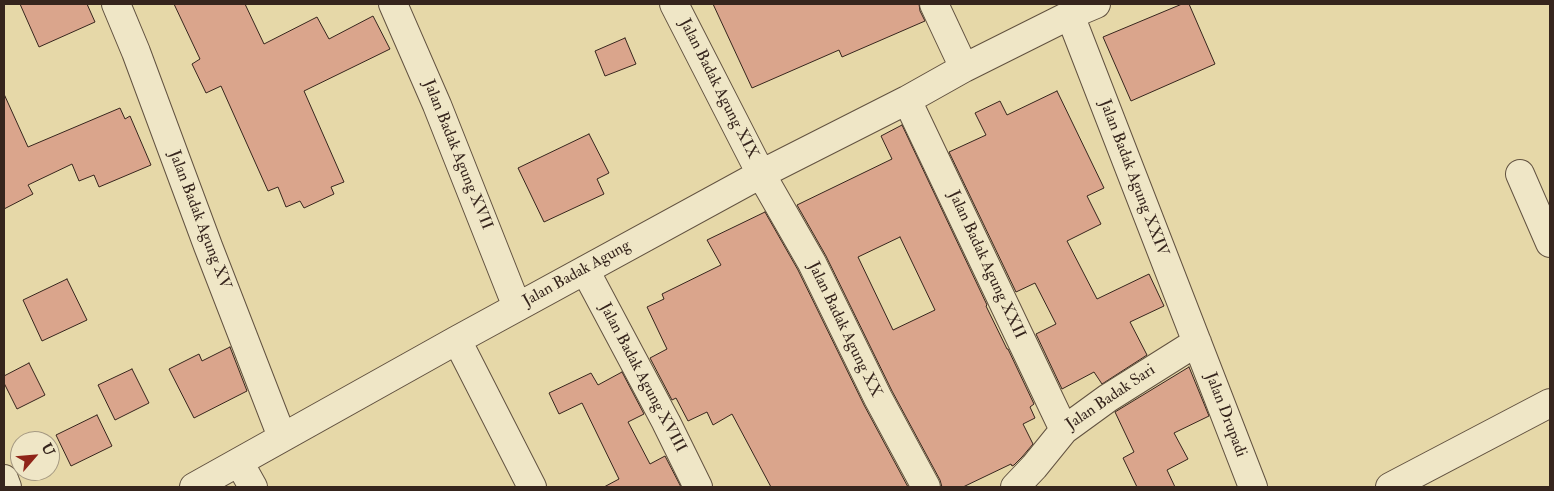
<!DOCTYPE html>
<html>
<head>
<meta charset="utf-8">
<style>
	body { margin:0 }
	#map { position:relative; width:1554px; height:491px; overflow:hidden; background:#e6d8a8; font-family:"IM FELL Double Pica",serif }
	canvas { display:block }
	.frame { position:absolute; inset:0; border:5px solid #36251d; pointer-events:none }
	.north { position:absolute; left:10px; top:431px; width:50px; height:50px; box-sizing:border-box; background:#efe6c6; border:1px solid #a59982; border-radius:50%; rotate:63deg; font-size:14px; font-weight:700; line-height:20px; text-align:center; color:#36251d }
	.north::after { content:''; display:block; margin:auto; width:18px; height:22px; background:#8f2418; clip-path:polygon(50% 0,100% 100%,50% 72%,0 100%) }
</style>
</head>
<body>
<div id="map">
<canvas width="1554" height="491"></canvas>
<div class="frame"></div>
<div class="north">U</div>
</div>
<script>
const ctx = document.querySelector('canvas').getContext('2d');
ctx.lineJoin = 'round';
function paint(path, color) { ctx.fillStyle = color; ctx.fill(path, 'evenodd'); }
const poly = rows => new Path2D(rows.map(r => 'M' + r).join(''));
function strokePath(path, color, width, dash) { ctx.strokeStyle = color; ctx.lineWidth = width; ctx.lineCap = dash ? 'butt' : 'round'; ctx.setLineDash(dash || []); ctx.stroke(path); }
function label(font, color, halo, rows, align = 'center') {
  ctx.font = font + ' "IM FELL Double Pica",serif'; ctx.lineWidth = 4; ctx.setLineDash([]); ctx.textBaseline = 'middle'; ctx.strokeStyle = halo; ctx.fillStyle = color; for (const [text, x, y, turn = 0] of rows) {
    ctx.save(); ctx.translate(x, y); ctx.rotate((+turn || 0) * Math.PI / 180); ctx.textAlign = isNaN(turn) ? turn : align; if (halo) ctx.strokeText(text, 0, 0); ctx.fillText(text, 0, 0); ctx.restore();
  }
}
const building = poly([
	[20,4,87,4,95,22,39,47,20,4],
	[174,4,245,4,264,44,317,17,329,39,373,16,390,49,304,91,344,182,331,187,334,194,304,208,300,201,286,207,278,187,268,191,221,86,206,93,192,64,200,59,174,4],
	[713,4,919,4,920,11,925,21,842,57,839,50,752,88,713,4],
	[1182,4,1189,4,1215,64,1131,101,1103,37,1182,4],
	[625,38,636,64,605,76,595,51,625,38],
	[1057,91,1104,188,1087,196,1101,224,1067,241,1097,299,1149,274,1164,306,1130,322,1147,355,1102,384,1094,372,1062,389,1036,334,1056,324,1035,283,1016,292,949,152,986,135,975,113,1000,101,1007,115,1057,91],
	[4,94,28,147,120,108,125,119,130,116,151,165,99,187,94,175,79,181,72,164,28,185,33,194,4,209,4,94],
	[902,125,987,305,986,306,1007,349,1008,349,1034,404,1030,407,1035,418,1023,424,1033,444,1022,457,1014,465,1012,466,1011,464,963,487,942,487,940,480,892,391,826,256,797,205,892,159,881,136,902,125],
	[900,237,935,310,893,330,858,257,900,237],
	[589,134,609,173,597,179,604,194,544,222,518,168,589,134],
	[765,212,798,270,864,405,908,487,771,487,732,414,713,425,707,412,688,421,676,398,672,400,650,358,667,349,647,307,664,299,662,294,721,265,707,240,765,212],
	[67,279,87,320,42,341,23,300,67,279],
	[230,347,247,391,194,418,169,369,199,354,202,361,230,347],
	[29,363,45,395,17,409,4,383,4,376,29,363],
	[1189,367,1209,416,1174,433,1188,459,1167,470,1175,487,1137,487,1123,458,1134,452,1115,412,1189,367],
	[132,369,149,403,115,420,98,385,132,369],
	[622,372,644,414,628,422,650,464,665,456,681,487,604,487,619,479,582,403,559,414,549,393,591,373,598,385,622,372],
	[97,415,112,446,71,466,56,435,97,415]
]);
paint(building, '#daa58c');
strokePath(building, '#36251d', 1);
const minor = poly([
	[116,4,136,52,208,246,282,437],
	[393,4,437,105,517,307],
	[674,4,761,174,812,263,878,398,926,487],
	[934,4,964,68],
	[1070,15,1253,487],
	[907,100,1064,430],
	[1520,174,1550,243],
	[585,270,666,422,698,487],
	[457,340,532,487],
	[239,462,253,487],
	[4,479,7,487],
	[194,487,457,340,761,174,907,100,964,68,1070,15,1096,4],
	[1015,487,1034,467,1064,430,1108,398,1197,342],
	[1390,487,1550,403]
]);
strokePath(minor, '#625240', 30);
strokePath(minor, '#efe6c6', 28);
label('16px', '#36251d', '#efe6c6', [
	["Jalan Badak Agung XIX",718,89,63],
	["Jalan Badak Agung XVII",457,155,68],
	["Jalan Badak Agung XXIV",1133,178,69],
	["Jalan Badak Agung XV",199,220,69],
	["Jalan Badak Agung XXII",986,265,65],
	["Jalan Badak Agung",577,274,-29],
	["Jalan Badak Agung XX",844,330,64],
	["Jalan Badak Agung XVIII",642,378,62],
	["Jalan Badak Sari",1111,398,-34],
	["Jalan Drupadi",1225,415,69]
]);
</script>
</body>
</html>
